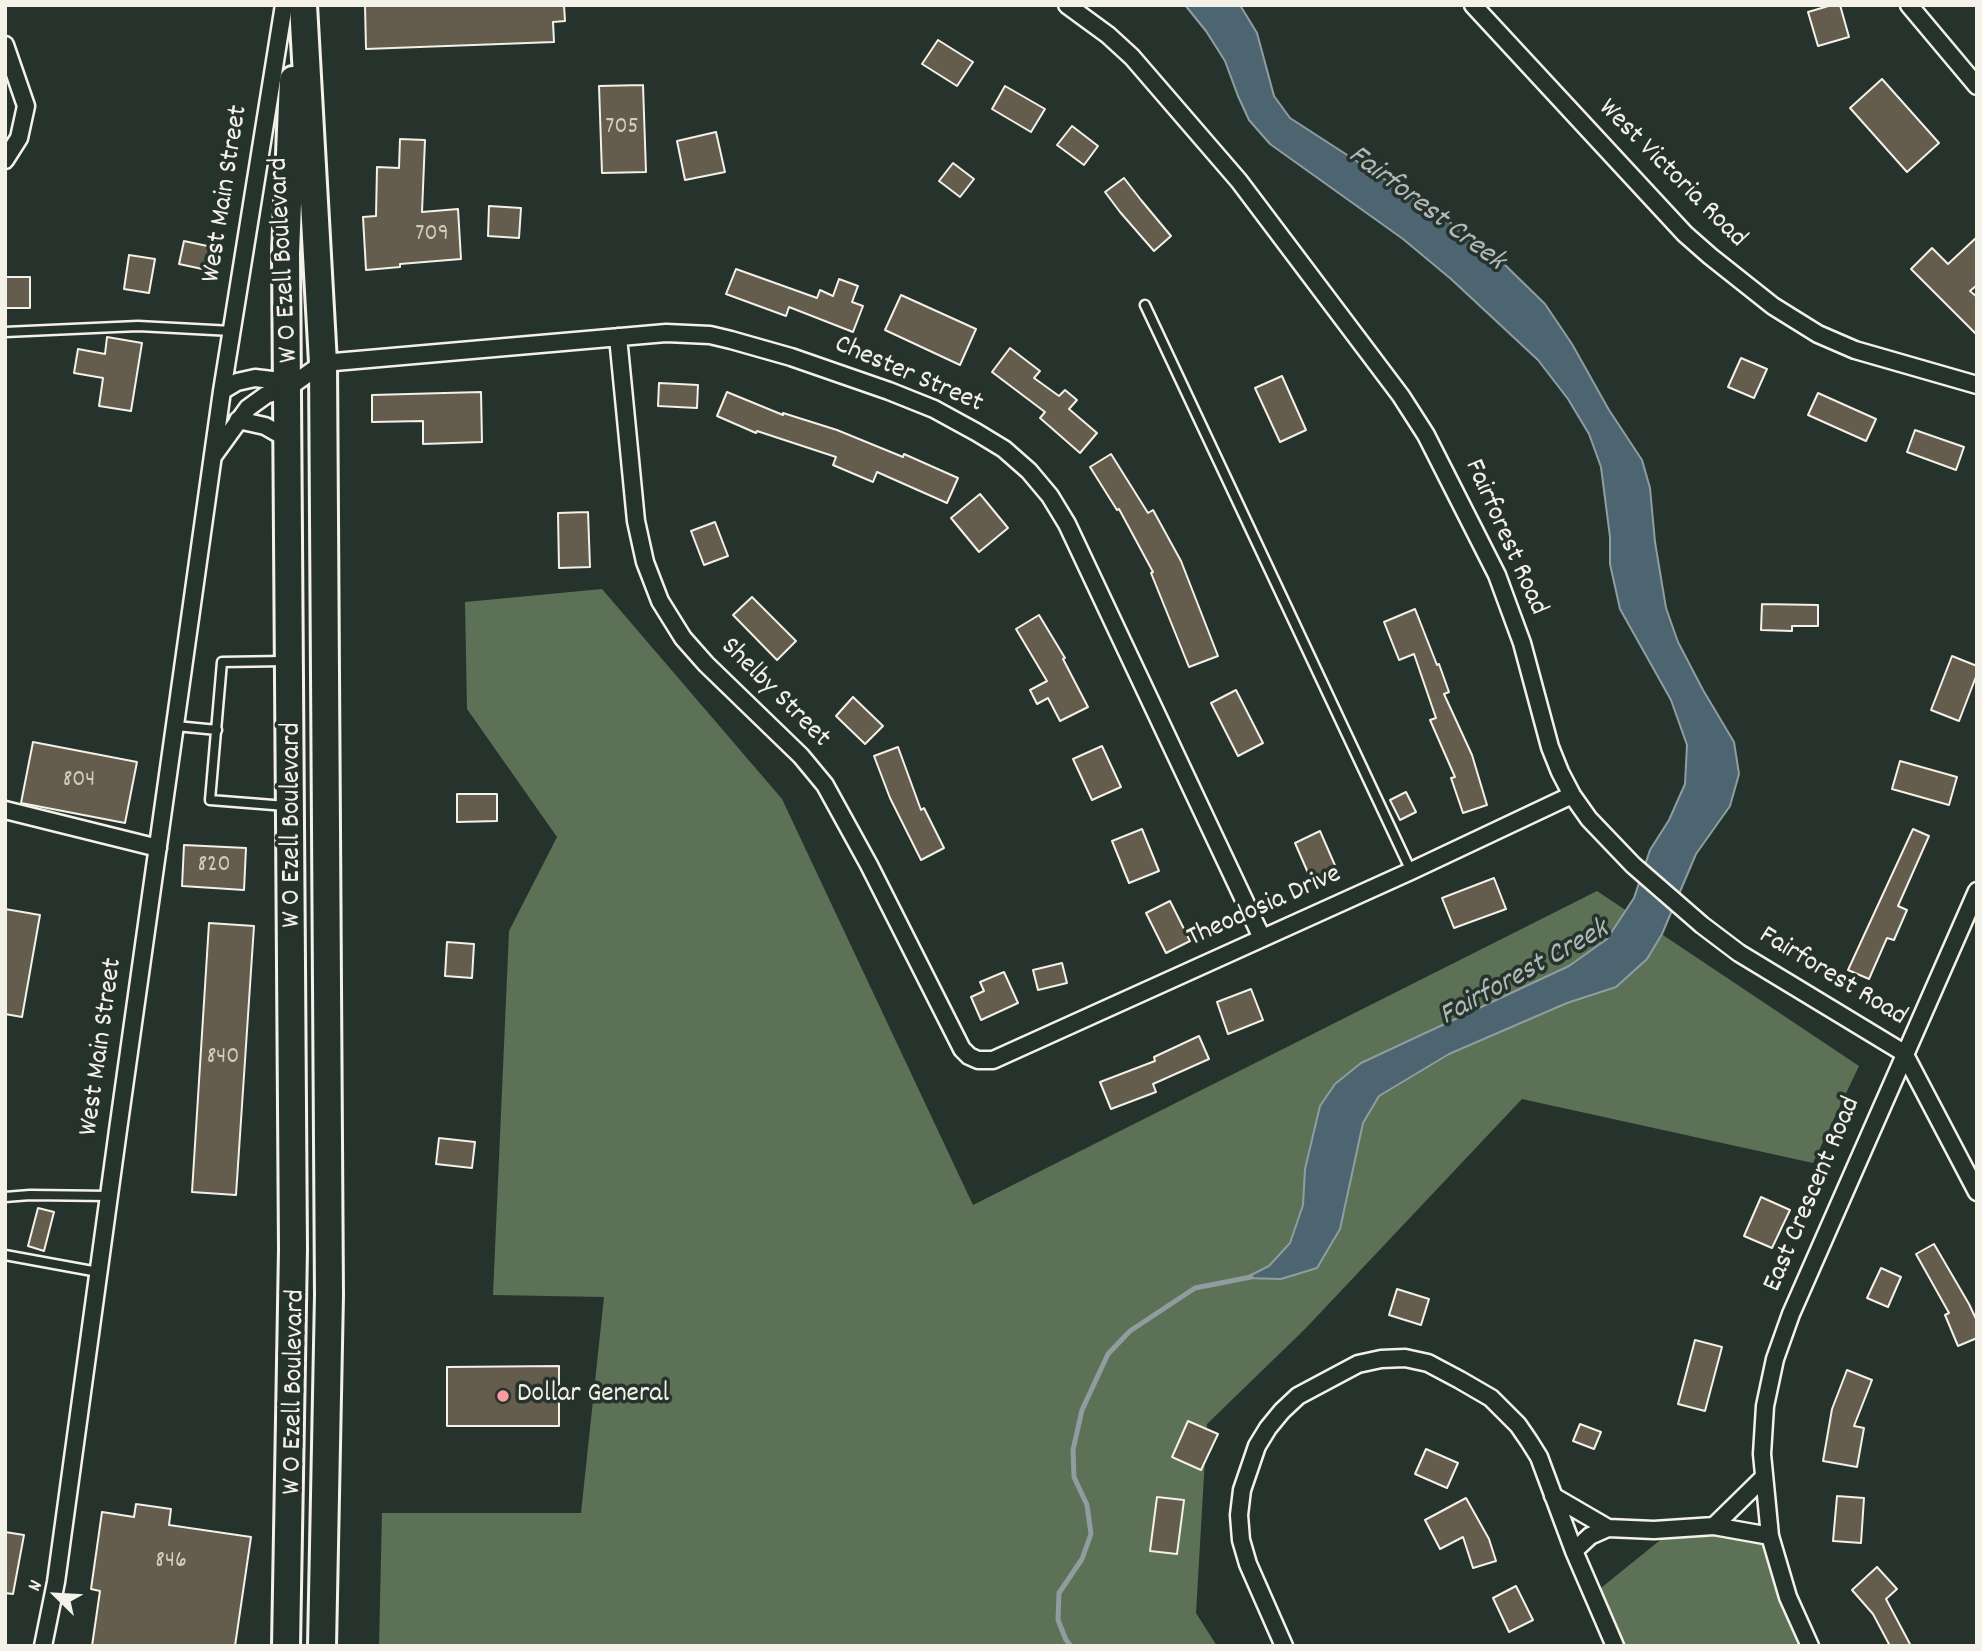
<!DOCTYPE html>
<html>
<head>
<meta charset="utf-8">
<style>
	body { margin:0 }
	#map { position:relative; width:1982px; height:1651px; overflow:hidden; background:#26332d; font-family:Dekko,sans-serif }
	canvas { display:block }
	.frame { position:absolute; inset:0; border:7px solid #f4f1e8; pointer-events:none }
	.north { position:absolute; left:21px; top:1560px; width:70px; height:70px; -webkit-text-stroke:5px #26332d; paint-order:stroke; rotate:294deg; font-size:19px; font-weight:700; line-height:28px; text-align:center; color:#f4f1e8 }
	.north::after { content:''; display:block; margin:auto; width:24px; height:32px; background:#f4f1e8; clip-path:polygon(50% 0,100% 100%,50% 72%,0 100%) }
</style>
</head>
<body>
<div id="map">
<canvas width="1982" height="1651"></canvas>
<div class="frame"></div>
<div class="north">N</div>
</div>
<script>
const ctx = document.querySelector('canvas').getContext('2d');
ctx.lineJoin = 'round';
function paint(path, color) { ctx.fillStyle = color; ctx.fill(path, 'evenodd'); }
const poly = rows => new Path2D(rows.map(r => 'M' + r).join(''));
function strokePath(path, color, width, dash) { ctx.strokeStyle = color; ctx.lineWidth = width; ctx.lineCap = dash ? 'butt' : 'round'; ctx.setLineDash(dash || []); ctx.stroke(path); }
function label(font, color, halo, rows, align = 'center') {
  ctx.font = font + ' Dekko,sans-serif'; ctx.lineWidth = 7; ctx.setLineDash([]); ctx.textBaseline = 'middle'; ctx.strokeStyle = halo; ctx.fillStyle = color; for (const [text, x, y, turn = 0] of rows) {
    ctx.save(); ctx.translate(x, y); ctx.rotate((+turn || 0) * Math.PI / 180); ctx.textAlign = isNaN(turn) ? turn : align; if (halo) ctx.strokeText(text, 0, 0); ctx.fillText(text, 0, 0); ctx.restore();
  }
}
paint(poly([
	[602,589,782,799,973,1205,1597,891,1859,1066,1813,1163,1522,1099,1305,1329,1207,1424,1196,1613,1217,1646,379,1646,382,1513,581,1513,604,1297,493,1295,509,931,557,837,467,709,465,602],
	[1770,1536,1816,1646,1621,1646,1591,1596,1664,1537]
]), '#5c7155');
const water = poly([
	[1185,5,1240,5,1257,33,1274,96,1290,118,1443,217,1501,261,1545,304,1572,344,1609,410,1642,460,1650,488,1655,542,1666,608,1678,642,1703,690,1734,742,1739,774,1730,806,1696,854,1662,934,1647,959,1616,987,1567,1003,1449,1054,1379,1096,1363,1123,1340,1229,1317,1268,1281,1279,1245,1278,1269,1266,1290,1243,1303,1205,1305,1169,1320,1106,1335,1084,1361,1063,1569,966,1607,939,1634,898,1650,850,1669,820,1685,784,1687,745,1671,700,1620,609,1610,564,1610,537,1601,467,1589,434,1568,399,1538,360,1451,279,1403,239,1270,144,1249,120,1238,96,1225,61,1206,31,1185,5]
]);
paint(water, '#4c6570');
strokePath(water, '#8f9da0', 2);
strokePath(poly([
	[1071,1646,1066,1640,1058,1620,1059,1593,1082,1559,1091,1534,1087,1505,1074,1477,1073,1450,1082,1410,1108,1354,1130,1331,1195,1288,1251,1277]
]), '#8f9da0', 5);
const building = poly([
	[365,5,564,5,565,21,553,22,554,42,366,49,365,5],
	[1832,5,1840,5,1849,37,1818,46,1808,12,1832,5],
	[938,40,973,62,957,86,922,64,938,40],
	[1882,79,1939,143,1907,172,1850,108,1882,79],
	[643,85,646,172,602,173,599,86,643,85],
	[1005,86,1045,109,1031,132,992,109,1005,86],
	[1072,126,1098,146,1084,165,1057,145,1072,126],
	[716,132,725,172,685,180,677,141,716,132],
	[400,139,425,140,422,212,458,209,461,259,400,264,400,267,366,270,363,217,376,216,377,167,399,168,400,139],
	[953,163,974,179,960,197,939,181,953,163],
	[1124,178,1141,200,1171,236,1154,251,1120,212,1105,192,1124,178],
	[489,206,521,208,519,238,488,236,489,206],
	[1977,237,1977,285,1970,291,1977,297,1977,335,1911,269,1932,248,1948,264,1977,237],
	[184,241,212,247,207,270,179,264,184,241],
	[129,255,155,259,149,293,124,289,129,255],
	[736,269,817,298,820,290,833,296,839,279,858,286,852,302,863,306,853,332,789,307,786,316,726,294,736,269],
	[5,277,30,277,30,308,5,308,5,277],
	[901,295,976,329,960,365,885,330,901,295],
	[107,337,142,343,131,411,99,406,103,378,74,373,78,349,105,354,107,337],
	[1010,348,1040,371,1034,378,1059,396,1065,390,1077,400,1069,409,1097,433,1080,453,1040,418,1045,412,992,372,1010,348],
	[1741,358,1767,369,1754,398,1728,387,1741,358],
	[1282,376,1306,430,1280,442,1255,388,1282,376],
	[659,383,698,385,697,408,658,406,659,383],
	[481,392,482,442,423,444,423,421,372,422,372,395,481,392],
	[727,392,783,415,783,413,837,430,903,457,904,454,958,478,947,503,877,472,873,482,833,465,836,457,757,431,756,433,717,416,727,392],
	[1818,393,1876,419,1866,441,1808,415,1818,393],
	[1915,430,1964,447,1956,470,1907,452,1915,430],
	[1111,454,1148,513,1153,510,1181,561,1218,656,1189,667,1151,573,1153,572,1119,509,1117,510,1090,467,1111,454],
	[980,494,1008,528,979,552,951,518,980,494],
	[588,512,590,567,559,568,558,513,588,512],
	[715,522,728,556,704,565,691,531,715,522],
	[752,597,796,641,777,660,733,615,752,597],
	[1762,604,1818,605,1818,626,1792,626,1792,631,1761,630,1762,604],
	[1415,609,1437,665,1439,664,1449,692,1444,694,1472,755,1487,805,1463,813,1451,778,1455,777,1430,720,1436,718,1414,654,1399,660,1384,622,1415,609],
	[1039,615,1065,658,1063,659,1088,707,1060,721,1048,698,1037,704,1030,690,1047,681,1016,629,1039,615],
	[1952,656,1977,666,1977,674,1959,721,1931,710,1952,656],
	[1236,690,1263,743,1238,756,1211,703,1236,690],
	[853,697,883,726,865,744,836,716,853,697],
	[33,742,137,762,125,823,21,803,33,742],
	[1102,746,1121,787,1092,800,1073,759,1102,746],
	[898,747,921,810,924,808,944,848,921,860,890,798,874,756,898,747],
	[1900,761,1957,777,1949,805,1892,789,1900,761],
	[1406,792,1416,812,1400,820,1390,800,1406,792],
	[457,794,497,794,497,821,457,822,457,794],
	[1142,829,1159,871,1129,883,1112,841,1142,829],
	[1913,829,1929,836,1898,906,1907,910,1894,940,1887,938,1869,979,1848,970,1913,829],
	[1320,831,1337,870,1312,882,1295,843,1320,831],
	[184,845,246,848,244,890,182,886,184,845],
	[1494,878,1506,909,1454,928,1442,898,1494,878],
	[1170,901,1190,941,1166,953,1146,913,1170,901],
	[5,909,40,915,22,1017,5,1014,5,909],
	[209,923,254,926,236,1195,192,1192,209,923],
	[447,942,474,944,472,978,445,976,447,942],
	[1062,963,1067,983,1038,990,1033,970,1062,963],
	[1004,972,1018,1003,981,1020,971,997,984,991,980,982,1004,972],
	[1251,989,1263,1020,1228,1034,1217,1002,1251,989],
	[1199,1036,1209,1059,1153,1084,1156,1092,1111,1109,1100,1082,1155,1061,1154,1057,1199,1036],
	[439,1138,475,1142,472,1168,436,1164,439,1138],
	[1761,1197,1790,1210,1772,1248,1744,1236,1761,1197],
	[38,1208,54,1212,44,1251,28,1246,38,1208],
	[1934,1244,1969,1304,1977,1321,1977,1338,1958,1346,1945,1315,1949,1313,1916,1254,1934,1244],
	[1881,1268,1901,1277,1888,1307,1867,1298,1881,1268],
	[1397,1289,1429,1299,1421,1325,1389,1315,1397,1289],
	[1695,1340,1722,1347,1705,1411,1678,1404,1695,1340],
	[559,1366,559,1426,447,1426,447,1367,559,1366],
	[1847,1370,1872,1380,1854,1426,1864,1428,1857,1467,1823,1461,1832,1409,1847,1370],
	[1188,1421,1218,1434,1201,1470,1172,1457,1188,1421],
	[1580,1424,1601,1432,1594,1449,1573,1441,1580,1424],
	[1426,1449,1458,1463,1447,1488,1415,1474,1426,1449],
	[1837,1496,1864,1498,1861,1543,1833,1541,1837,1496],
	[1157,1497,1184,1500,1177,1554,1150,1551,1157,1497],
	[1466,1498,1489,1539,1496,1561,1473,1568,1463,1537,1440,1549,1425,1520,1466,1498],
	[136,1504,171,1509,169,1525,251,1537,235,1646,92,1646,100,1591,91,1589,102,1512,134,1517,136,1504],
	[5,1532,24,1535,13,1594,5,1593,5,1532],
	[1877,1567,1897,1589,1886,1599,1911,1646,1890,1646,1873,1614,1852,1590,1877,1567],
	[1516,1586,1533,1620,1509,1632,1493,1598,1516,1586]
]);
paint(building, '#645c4d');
strokePath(building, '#f4f1e8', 2);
const service = poly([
	[1145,305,1411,871],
	[5,332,138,326,232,331],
	[284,661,222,662,210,800,286,806],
	[176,726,217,730],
	[5,1197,30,1195,109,1196],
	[5,1255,98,1272]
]);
const minor = poly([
	[1067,5,1108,35,1132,57,1239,181,1401,396,1426,435,1497,575,1522,643,1550,747,1560,772,1572,795,1589,819,1633,865,1702,925,1739,953,1904,1053,1977,1192],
	[1473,5,1685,234,1710,256,1773,306,1818,334,1855,350,1977,385],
	[1909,5,1977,86],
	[5,45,26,106,19,138,5,160],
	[618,337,636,521,645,562,660,601,683,638,706,664,801,756,825,785,869,865,962,1049,969,1056,978,1060,993,1060,1411,871,1572,795],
	[222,391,237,382,255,378,272,380,288,388],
	[238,420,265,426,288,439],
	[214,455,248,408,266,395,288,388,323,363,666,333,710,335,731,340,791,357,889,391,934,409,976,432,1004,449,1029,471,1050,496,1067,524,1262,938],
	[5,810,158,848],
	[1553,1496,1608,1528],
	[1714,1526,1764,1477],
	[1574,1551,1590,1536,1608,1528,1654,1530,1714,1526,1770,1536],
	[43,1646,56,1582,118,1130,222,391,284,5],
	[1284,1646,1248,1564,1241,1540,1239,1515,1242,1490,1257,1446,1268,1428,1282,1411,1298,1396,1358,1364,1381,1359,1405,1358,1428,1363,1460,1380,1491,1398,1518,1425,1529,1441,1539,1457,1574,1551,1615,1646],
	[1810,1646,1788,1597,1770,1536,1762,1454,1765,1406,1775,1359,1791,1314,1977,891]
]);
const primary = poly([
	[303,5,323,363,329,1295,322,1646],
	[286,1646,293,1249,286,253,293,80]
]);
strokePath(service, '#f4f1e8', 13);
strokePath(minor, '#f4f1e8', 21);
strokePath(primary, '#f4f1e8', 32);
strokePath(service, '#26332d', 8);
strokePath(minor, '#26332d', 16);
strokePath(primary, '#26332d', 26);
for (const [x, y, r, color] of [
	[503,1396,7,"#ff9aa2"]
]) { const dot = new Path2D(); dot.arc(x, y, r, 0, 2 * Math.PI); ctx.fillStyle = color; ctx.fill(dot); strokePath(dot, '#26332d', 2.5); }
label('24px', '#d0ccc1', null, [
	["705",622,129],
	["709",432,236],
	["804",79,782],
	["820",214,867],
	["840",223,1059],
	["846",171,1563]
]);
label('28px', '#f4f1e8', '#26332d', [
	["West Victoria Road",1671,175,45],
	["West Main Street",227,194,-81],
	["W O Ezell Boulevard",286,260,-93],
	["Chester Street",908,376,23],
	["Fairforest Road",1504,538,66],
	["Shelby Street",774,694,45],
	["W O Ezell Boulevard",294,825,-90],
	["Theodosia Drive",1265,908,-24],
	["Fairforest Road",1832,978,31],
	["West Main Street",103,1047,-82],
	["East Crescent Road",1814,1195,-67],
	["W O Ezell Boulevard",296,1392,-89]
]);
label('28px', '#f4f1e8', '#26332d', [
	["Dollar General",517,1396]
], 'left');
label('italic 30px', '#b1b9b8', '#26332d', [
	["Fairforest Creek",1425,210,37],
	["Fairforest Creek",1525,975,-29]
]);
</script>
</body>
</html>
